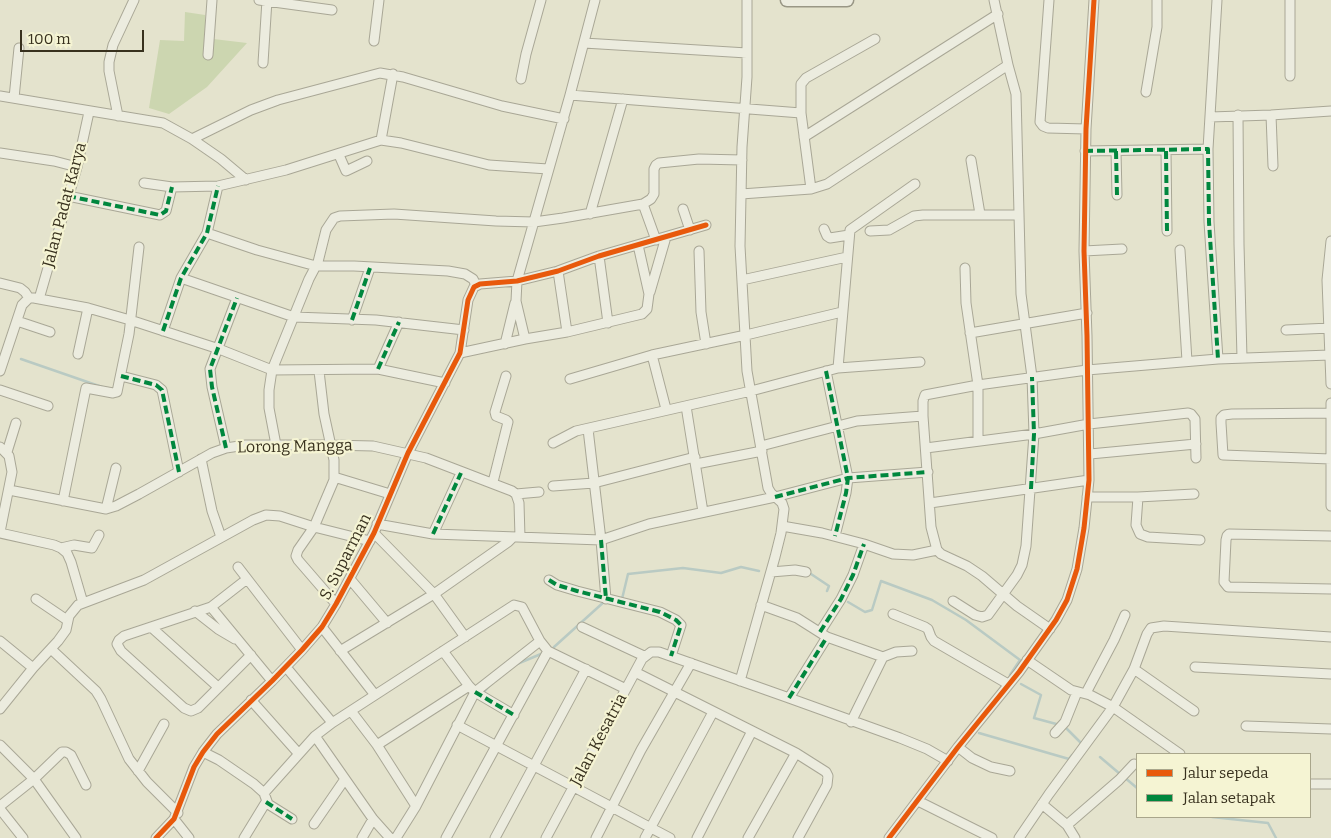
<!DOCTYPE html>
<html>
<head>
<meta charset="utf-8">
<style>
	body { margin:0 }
	#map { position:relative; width:1331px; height:838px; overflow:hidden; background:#e4e3cd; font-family:Bitter,serif }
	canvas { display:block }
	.legend { position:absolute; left:1136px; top:753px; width:175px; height:65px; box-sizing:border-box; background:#f5f4d3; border:1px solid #a9a68b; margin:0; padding:6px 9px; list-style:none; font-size:15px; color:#38311e }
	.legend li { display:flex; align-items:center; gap:10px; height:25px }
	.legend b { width:25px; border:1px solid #a9a68b }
	.scale { position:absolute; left:20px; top:30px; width:124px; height:22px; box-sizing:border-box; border:2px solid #38311e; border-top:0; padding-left:6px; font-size:15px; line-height:18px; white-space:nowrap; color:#38311e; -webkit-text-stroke:4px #f5f4d3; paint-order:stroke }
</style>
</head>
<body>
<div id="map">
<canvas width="1331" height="838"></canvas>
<ul class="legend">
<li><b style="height:6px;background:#e8590c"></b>Jalur sepeda</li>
<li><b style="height:6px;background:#00873e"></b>Jalan setapak</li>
</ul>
<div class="scale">100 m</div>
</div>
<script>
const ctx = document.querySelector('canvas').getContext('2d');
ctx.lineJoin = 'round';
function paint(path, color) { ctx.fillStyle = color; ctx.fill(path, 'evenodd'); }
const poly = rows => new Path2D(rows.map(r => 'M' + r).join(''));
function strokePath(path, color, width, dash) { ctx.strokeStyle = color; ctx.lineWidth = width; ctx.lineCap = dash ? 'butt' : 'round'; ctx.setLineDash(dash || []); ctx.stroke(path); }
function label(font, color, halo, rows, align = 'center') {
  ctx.font = font + ' Bitter,serif'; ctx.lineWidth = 4.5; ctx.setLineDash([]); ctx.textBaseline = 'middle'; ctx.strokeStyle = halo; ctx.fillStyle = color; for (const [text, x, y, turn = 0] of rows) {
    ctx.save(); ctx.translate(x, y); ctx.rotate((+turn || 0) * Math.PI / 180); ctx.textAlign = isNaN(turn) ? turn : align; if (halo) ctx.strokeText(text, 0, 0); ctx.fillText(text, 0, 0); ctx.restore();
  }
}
paint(poly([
	[185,12,205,15,205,38,247,43,207,87,169,114,149,108,160,40,184,41]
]), '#ccd6b0');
strokePath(poly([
	[21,359,102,387],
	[808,572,829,586,827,591],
	[621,598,622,599,628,574,683,568,721,573,741,567,759,571],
	[848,602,865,612,872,610,881,581,932,600,966,620,1020,660,1010,675],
	[554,647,605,601],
	[517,664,541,654],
	[1021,684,1041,695,1034,718,1060,725],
	[483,693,491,684],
	[1065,727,1082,744],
	[979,733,1069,759,1072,755],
	[1100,757,1120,774],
	[1124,777,1137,788],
	[1212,817,1268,823,1276,838]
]), '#b9cac3', 2.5);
const street = poly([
	[259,0,332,10],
	[1049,0,1040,122,1043,126,1048,128,1086,129],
	[1217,0,1208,149,1209,222,1218,359],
	[374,41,379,0],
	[584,43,747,53],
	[208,55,212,0],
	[263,63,267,0],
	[1290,76,1290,0],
	[521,79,526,54,541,0],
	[1146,92,1157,27,1157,0],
	[570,95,801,113],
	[0,96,163,123,192,139,221,159,246,180],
	[14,98,19,48],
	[1238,115,1239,244,1242,358],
	[1271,115,1273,166],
	[118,116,109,71,109,62,113,45,134,0],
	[1210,117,1271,115,1331,111],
	[804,137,998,14],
	[192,139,251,110,278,100,380,73,403,77,502,106,564,119],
	[381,140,393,74],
	[1085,151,1208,149],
	[1116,151,1117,195],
	[1166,151,1167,231],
	[0,153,54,161,77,167],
	[339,155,346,171,367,161],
	[971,160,980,214],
	[144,183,172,187,218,186,286,170,381,140,401,143,489,165,548,169],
	[811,189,801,113,801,84,806,78,875,39],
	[741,194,811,189,827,184,1008,65,994,0],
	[68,196,160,215,166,211,172,187],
	[643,204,656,240],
	[683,209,690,230],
	[590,214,623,99],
	[824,229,827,236,830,238,849,235],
	[870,231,889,230,914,216,923,215,1019,215],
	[207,233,257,250,316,266,354,266,448,271,465,274,473,279,476,285],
	[1331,241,1327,280,1331,384],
	[1180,250,1187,361],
	[699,251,701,312,706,344],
	[1084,251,1122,249],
	[599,256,608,323],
	[965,268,966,303,978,385,978,441],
	[558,271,567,332],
	[181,278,294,317,376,320,464,330],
	[742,280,847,257],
	[0,283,20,288,25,292,29,298],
	[650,292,666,237],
	[39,299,77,167,89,112],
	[352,320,370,268],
	[17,321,50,332],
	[1286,330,1330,328],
	[163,331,181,278,207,233,218,186],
	[970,333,1087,313],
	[525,339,516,301,517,281,570,95,595,0],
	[505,344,515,303],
	[460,353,525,339,567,332,642,314,647,309,649,294,638,245],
	[78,354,88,308],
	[652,355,666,409],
	[838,368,850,230,915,184],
	[378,369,399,322],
	[0,371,22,305,29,298,34,298,88,308,130,320,219,349,272,370,378,369,445,383],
	[319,371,324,414,334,460,334,480,314,527,298,550,296,556,298,560,336,604],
	[826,371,848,478,846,493,835,536],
	[121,376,156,385,162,390,179,472],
	[570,379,652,355,746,335,842,312],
	[0,390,48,406],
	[1331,403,1331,506],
	[686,406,703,512],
	[588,429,601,540,606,599],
	[553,443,576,431,751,391,838,368,920,362],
	[276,445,269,408,269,390,272,370,309,279,318,262,326,230,334,218,340,216,394,214,496,221,534,222,563,218,643,204,651,199,654,194,654,169,656,165,659,163,699,159,742,160],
	[761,446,857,421,923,416],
	[0,447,9,456,12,472,0,532],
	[226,448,212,387,210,369,237,298],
	[926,448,1034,434,1089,424,1188,413,1191,414,1195,419,1196,458],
	[7,452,16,423],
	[1090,454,1196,444],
	[201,459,212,511,221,537],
	[1331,459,1223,455,1221,423,1221,418,1224,415,1232,414,1331,413],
	[696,464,762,451],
	[334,477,390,494],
	[493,482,508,422,506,420,496,416,495,412,506,376],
	[553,486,594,483,695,457],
	[9,490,106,509,116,506,139,494,212,453,226,448,246,445,331,445,373,446,426,458,512,491,516,494,519,503,520,537],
	[516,494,539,492],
	[1087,497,1138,497,1136,525,1140,534,1148,537,1200,540],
	[1138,497,1194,494],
	[63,501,86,388,113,393,117,392,129,334,139,247],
	[930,503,1089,480],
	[106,509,116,468],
	[377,524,433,534,601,540,649,524,775,497,848,478,928,472],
	[782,526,822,533,864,544,893,554,913,555,937,550],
	[0,533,54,545,61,548,67,553,71,562,83,603],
	[374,533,434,594,465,637],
	[433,534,461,473],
	[1331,536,1229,534,1227,536,1226,540,1224,582,1228,587,1331,589],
	[61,548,74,545,92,548,99,535],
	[238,567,302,650],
	[771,572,795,570,806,572],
	[247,579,211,607,124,636,119,640,117,644,121,651,184,708,191,711,198,708,251,655],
	[350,579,387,623],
	[549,580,557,585,577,591,660,612,676,620,681,625,671,656],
	[36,599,67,620],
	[953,601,975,615,982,617,988,615,1017,575,1022,565,1026,546,1034,434,1032,377,1021,294,1016,94,1008,65],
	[761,605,797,618,827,637,883,657],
	[211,607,272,681],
	[195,611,218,629,235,639],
	[893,614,925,627,928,629,931,637,934,641,1008,684],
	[151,627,218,687],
	[322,627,375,695],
	[582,627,644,656],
	[1050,629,1017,606,982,576,967,566,941,554,937,550,931,527,923,416,923,401,925,395,978,385,1087,370,1218,359,1330,355],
	[820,632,841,599,853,575,864,544],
	[0,641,33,668],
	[51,649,96,691,101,699,129,759,147,782,178,813],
	[340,651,434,594,508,542,513,537],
	[443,651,469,686],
	[1027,660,1071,690,1090,695,1113,707,1180,754],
	[286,667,330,720],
	[1195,667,1331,674],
	[1134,669,1194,711],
	[635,672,796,753,826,772,828,776,827,785,798,838],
	[740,681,775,557,781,533,784,509,782,503,771,493,768,488,747,371,740,246,742,147,747,77,747,0],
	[1086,693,1114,640,1125,615],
	[789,698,827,637],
	[251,700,299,754],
	[0,709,33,668,58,641,66,630,69,616,78,605,144,580,253,520,266,515,280,516,314,527,370,541],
	[351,711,377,745,416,806],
	[851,722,883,657,896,652,912,651],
	[457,725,670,838],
	[1246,726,1331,729],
	[1055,733,1065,722,1077,692],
	[315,736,373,819,390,838],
	[0,745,34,779,76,838],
	[377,745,469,686,475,692,540,641],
	[958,747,972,758,991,767,1010,771],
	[203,752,219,760,254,784,264,793,268,804,292,819],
	[138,771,164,724],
	[1310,784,1331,784],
	[264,793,315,736,332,723,514,605,522,607,540,641,548,651,626,689],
	[918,801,992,838],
	[1042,804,1067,825,1075,838],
	[0,806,34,779,62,752,66,752,71,755,86,785],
	[0,809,23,838],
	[174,819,189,838],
	[314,824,345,779],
	[1067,825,1119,780,1134,764],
	[156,838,174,819,194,767,203,752,217,734,272,681,302,650,322,627,336,604,374,533,408,453,460,353,468,300,474,287,480,284,517,281,558,271,599,256,706,225],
	[244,838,266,802],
	[362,838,373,819],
	[396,838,416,806,475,692,514,715],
	[446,838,548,651],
	[495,838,586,669],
	[546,838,642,659,651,652,659,652,789,698,900,738,927,749,948,761],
	[596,838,641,750,691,663],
	[645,838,713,712],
	[697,838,752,731],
	[748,838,796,753],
	[889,838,958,747,1019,672,1056,620,1067,600,1077,569,1084,528,1089,480,1087,336,1084,251,1086,129,1094,0],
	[1019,838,1049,794,1113,707,1134,669,1147,634,1151,628,1164,626,1331,637]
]);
const secondary = poly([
	[787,0,847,0]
]);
strokePath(street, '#a9a796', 11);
strokePath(secondary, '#999786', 15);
strokePath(street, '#ececdf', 9);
strokePath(secondary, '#ececdf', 12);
strokePath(poly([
	[1085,151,1208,149,1209,222,1218,359],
	[1116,151,1117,195],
	[1166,151,1167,231],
	[68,196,160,215,166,211,172,187],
	[352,320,370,268],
	[163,331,181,278,207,233,218,186],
	[378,369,399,322],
	[826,371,848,478,846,493,835,536],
	[121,376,156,385,162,390,179,472],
	[226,448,212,387,210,369,237,298],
	[1031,489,1034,434,1032,377],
	[775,497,848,478,928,472],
	[433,534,461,473],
	[601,540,606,599],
	[549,580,557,585,577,591,660,612,676,620,681,625,671,656],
	[820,632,841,599,853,575,864,544],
	[475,692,514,715],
	[789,698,827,637],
	[266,802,292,819]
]), '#00873e', 4, [8, 4]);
strokePath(poly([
	[156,838,174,819,194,767,203,752,217,734,272,681,302,650,322,627,336,604,374,533,408,453,460,353,468,300,474,287,480,284,517,281,558,271,599,256,706,225],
	[889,838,958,747,1019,672,1056,620,1067,600,1077,569,1084,528,1089,480,1087,336,1084,251,1086,129,1094,0]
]), '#e8590c', 5);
label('16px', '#38311e', '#f5f4d3', [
	["Jalan Padat Karya",65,205,-75],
	["Lorong Mangga",295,447,-1],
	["S. Suparman",346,557,-63],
	["Jalan Kesatria",599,740,-62]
]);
</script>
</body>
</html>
